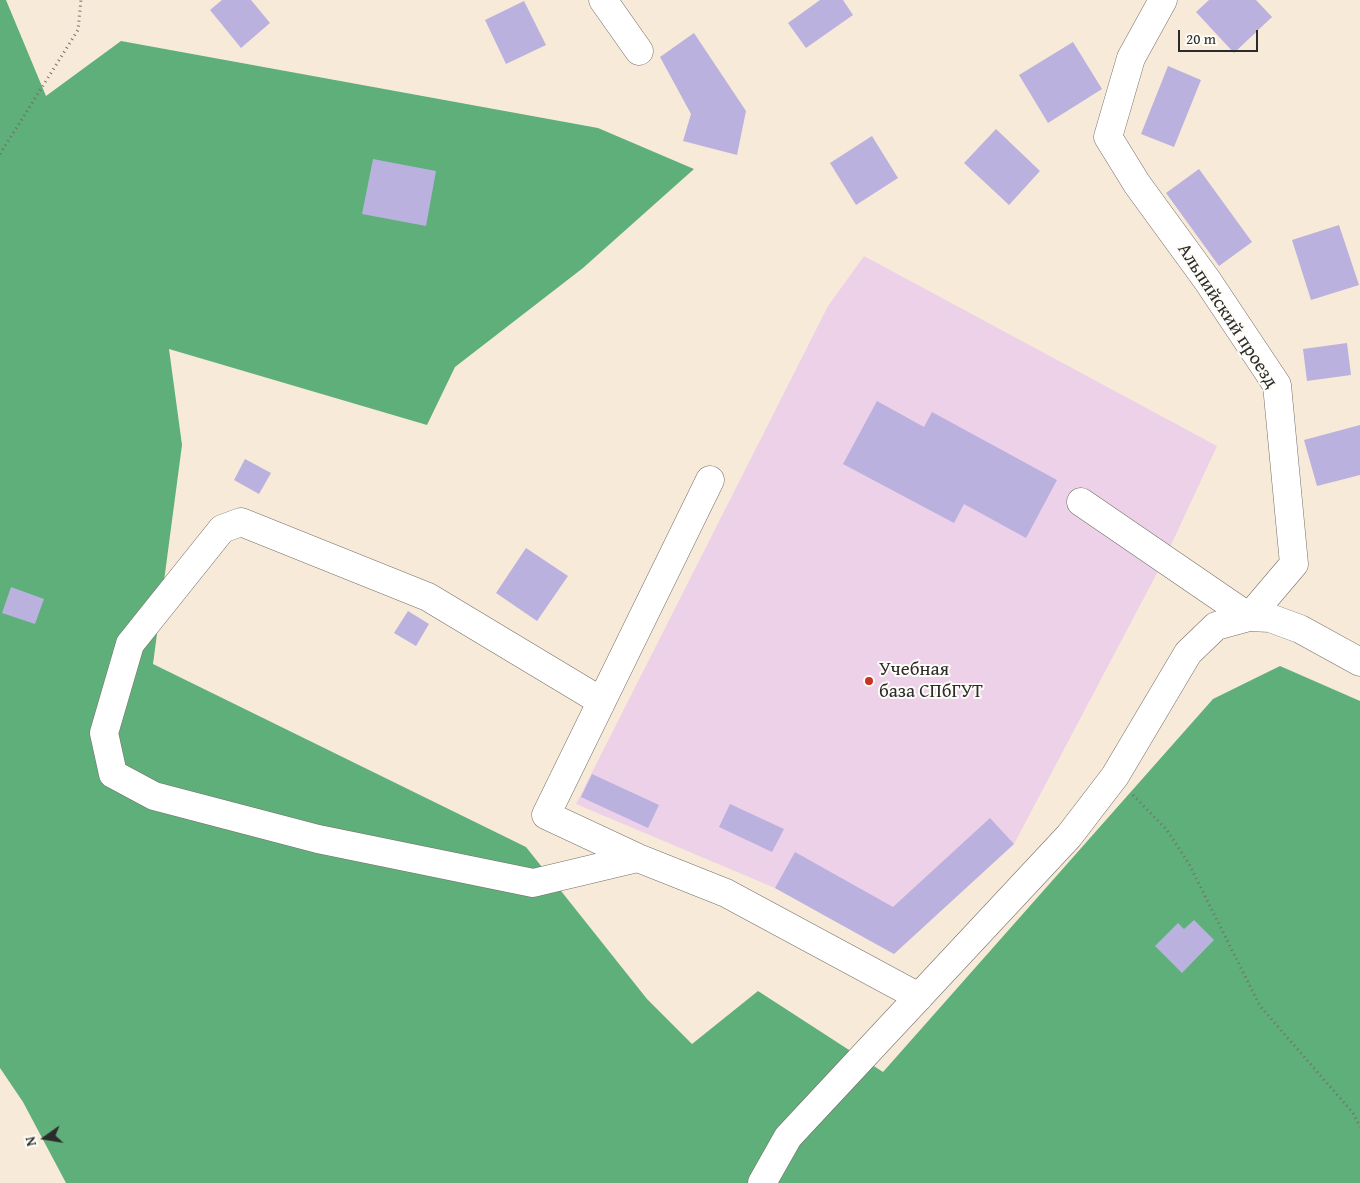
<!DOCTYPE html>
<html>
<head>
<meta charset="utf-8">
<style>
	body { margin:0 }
	#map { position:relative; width:1360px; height:1183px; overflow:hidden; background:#f8ead8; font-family:"Gentium Book Plus",serif }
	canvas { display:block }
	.north { position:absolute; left:20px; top:1113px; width:50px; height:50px; -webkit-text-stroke:4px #fdfcf7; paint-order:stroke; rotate:257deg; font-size:14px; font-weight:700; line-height:20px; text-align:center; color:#2b2b2b }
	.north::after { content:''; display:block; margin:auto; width:18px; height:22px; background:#2b2b2b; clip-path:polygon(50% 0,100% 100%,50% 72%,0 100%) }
	.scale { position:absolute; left:1178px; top:30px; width:80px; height:22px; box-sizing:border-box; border:2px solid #2b2b2b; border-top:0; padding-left:6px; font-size:15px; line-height:18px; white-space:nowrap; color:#2b2b2b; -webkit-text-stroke:4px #fdfcf7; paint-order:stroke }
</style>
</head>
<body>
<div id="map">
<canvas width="1360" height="1183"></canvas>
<div class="north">N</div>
<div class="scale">20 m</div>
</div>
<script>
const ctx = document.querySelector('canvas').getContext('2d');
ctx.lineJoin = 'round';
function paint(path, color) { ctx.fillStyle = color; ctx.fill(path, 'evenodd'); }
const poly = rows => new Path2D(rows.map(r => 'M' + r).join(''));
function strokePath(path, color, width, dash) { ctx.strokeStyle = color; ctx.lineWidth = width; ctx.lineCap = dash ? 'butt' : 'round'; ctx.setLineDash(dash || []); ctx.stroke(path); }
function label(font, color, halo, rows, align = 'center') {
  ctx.font = font + ' "Gentium Book Plus",serif'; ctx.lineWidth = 4; ctx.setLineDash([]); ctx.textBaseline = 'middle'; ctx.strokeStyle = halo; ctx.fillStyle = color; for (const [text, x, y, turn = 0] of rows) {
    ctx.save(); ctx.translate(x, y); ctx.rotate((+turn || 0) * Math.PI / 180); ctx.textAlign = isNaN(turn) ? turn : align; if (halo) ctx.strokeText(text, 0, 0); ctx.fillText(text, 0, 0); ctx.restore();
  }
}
paint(poly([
	[864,256,1217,446,1165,558,1014,844,894,954,775,888,576,804,828,306]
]), '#edd1e9');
paint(poly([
	[0,0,6,0,46,96,121,41,598,128,694,169,583,268,455,367,427,425,169,349,182,445,153,664,526,847,647,999,692,1044,758,991,883,1072,1213,699,1280,666,1360,701,1360,1183,66,1183,23,1102,0,1068]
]), '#5eaf7a');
paint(poly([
	[222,0,251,0,270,23,241,48,210,10],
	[820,0,843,0,853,15,806,48,788,23],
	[1209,0,1256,0,1272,17,1234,53,1196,12],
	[524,1,546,45,506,64,485,20],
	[694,33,746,111,737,155,683,141,691,114,660,57],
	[1073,42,1102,89,1048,123,1019,75],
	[1168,66,1201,80,1174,147,1141,134],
	[996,129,1040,171,1009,205,964,163],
	[872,136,898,178,856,205,830,163],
	[373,159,436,171,426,226,362,214],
	[1199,169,1252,242,1219,266,1166,193],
	[1339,225,1359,285,1311,300,1292,240],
	[1347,343,1351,375,1307,381,1303,349],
	[877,401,924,427,932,412,1057,480,1026,538,964,504,954,523,843,464],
	[1360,425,1360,475,1317,486,1304,440],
	[245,459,271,473,259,494,234,480],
	[526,548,568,576,537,621,496,593],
	[11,587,44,599,35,624,2,613],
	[408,611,429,624,416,646,394,633],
	[592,774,659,805,648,828,581,797],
	[730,804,784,829,772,852,719,827],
	[990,818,1014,844,894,954,775,888,795,852,893,907],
	[1194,920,1214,940,1182,973,1155,946,1178,923,1184,929]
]), '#bab1de');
const minor = poly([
	[603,0,639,51],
	[1163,0,1131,58,1108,137,1137,184,1207,280,1277,385,1294,564,1249,617],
	[710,480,546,815,638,858,726,893,919,997],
	[1081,502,1249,617],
	[601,701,428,597,241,522,222,529,130,644,104,733,113,774,154,796,318,839,533,883,638,858],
	[762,1183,788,1137,1069,836,1115,776,1188,653,1216,626,1249,617,1270,618,1300,629,1360,662]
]);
strokePath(minor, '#736e68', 29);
strokePath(poly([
	[0,154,78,30,81,0],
	[1133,795,1167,830,1189,864,1260,1006,1353,1113,1360,1127]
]), '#736e68', 3, [1, 4]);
strokePath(minor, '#fff', 28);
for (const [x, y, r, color] of [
	[869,681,5,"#c8321e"]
]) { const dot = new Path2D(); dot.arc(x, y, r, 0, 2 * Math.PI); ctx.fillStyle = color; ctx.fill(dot); strokePath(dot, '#fdfcf7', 2); }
label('19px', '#2b2b2b', '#fdfcf7', [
	["Альпийский проезд",1227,316,57]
]);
label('19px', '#2b2b2b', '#fdfcf7', [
	["Учебная",879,670],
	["база СПбГУТ",879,692]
], 'left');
</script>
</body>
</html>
